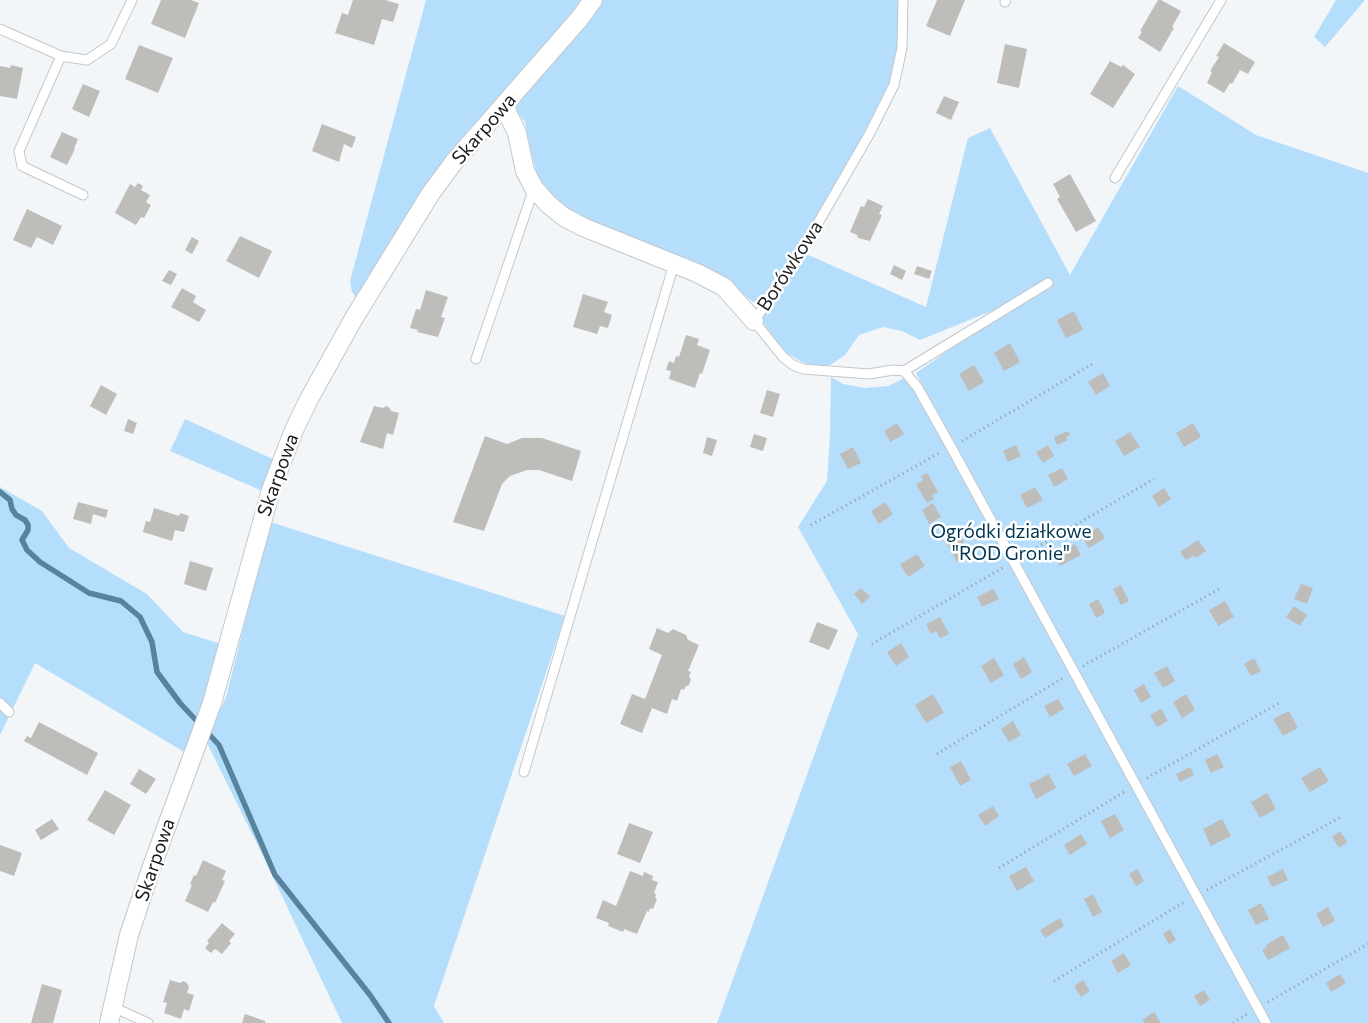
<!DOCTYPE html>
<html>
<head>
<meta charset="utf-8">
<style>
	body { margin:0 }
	canvas { display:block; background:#f2f6f8 }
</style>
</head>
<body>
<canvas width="1368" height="1023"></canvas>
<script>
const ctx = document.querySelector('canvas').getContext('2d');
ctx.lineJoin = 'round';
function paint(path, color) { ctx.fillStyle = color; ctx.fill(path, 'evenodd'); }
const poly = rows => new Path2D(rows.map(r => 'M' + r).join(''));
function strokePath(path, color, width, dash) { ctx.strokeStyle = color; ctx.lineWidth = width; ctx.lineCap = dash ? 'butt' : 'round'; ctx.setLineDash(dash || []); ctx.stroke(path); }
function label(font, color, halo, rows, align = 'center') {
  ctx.font = font + ' Commissioner,sans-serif'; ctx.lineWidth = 5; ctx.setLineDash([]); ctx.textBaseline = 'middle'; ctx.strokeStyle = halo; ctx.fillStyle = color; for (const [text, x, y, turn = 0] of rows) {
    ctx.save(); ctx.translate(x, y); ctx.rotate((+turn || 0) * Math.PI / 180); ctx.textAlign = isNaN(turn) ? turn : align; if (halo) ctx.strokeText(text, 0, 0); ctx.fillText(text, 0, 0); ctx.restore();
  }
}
paint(poly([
	[426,0,584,0,358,300,352,292,350,281],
	[601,0,899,0,897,48,889,84,867,132,799,248,760,300,753,302,736,289,566,209,546,192,537,175,530,148,525,122,518,113,516,106],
	[1336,0,1365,0,1325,47,1314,37],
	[1178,86,1256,135,1368,173,1368,1023,717,1023,858,634,798,527,827,481,830,436,831,377,843,384,865,388,888,386,907,377,914,390,922,385,916,373,992,320,989,312,920,340,902,331,883,327,859,335,845,355,830,365,817,367,802,362,785,352,761,320,806,254,926,307,968,138,990,128,1070,275],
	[185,419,275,460,267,493,170,451],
	[0,487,42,511,69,548,147,594,183,632,221,644,204,703,186,753,35,663,0,735],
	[270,522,565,616,434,1006,444,1023,342,1023,264,858,206,741,226,697]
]), '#b4defc');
strokePath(poly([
	[0,492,10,500,12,509,16,515,25,520,28,525,28,530,22,540,27,550,40,562,89,593,121,601,140,617,152,642,157,672,180,703,219,745,275,875,370,995,389,1023]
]), '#58829d', 5.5);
paint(poly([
	[161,0,191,0,199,3,185,38,151,24],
	[353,0,385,0,399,4,393,22,382,19,374,45,335,33,342,13,348,15],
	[937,0,965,0,950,36,926,26],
	[1158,0,1161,0,1181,11,1172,27,1174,28,1160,52,1138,38,1142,32,1140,31],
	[1224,43,1255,62,1248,74,1240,70,1232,84,1230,83,1224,93,1207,83,1212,72,1210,71,1219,57,1216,56],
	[1005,44,1027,49,1019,88,997,83],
	[139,45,173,58,158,93,125,79],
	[1110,61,1121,67,1123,65,1135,74,1113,108,1090,94],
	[11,65,23,68,17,99,0,96,0,66,10,68],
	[83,84,100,91,89,117,72,109],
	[944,96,959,102,951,120,936,113],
	[322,124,356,137,352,148,344,144,339,162,312,151],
	[62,132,78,139,74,149,75,149,67,165,50,157],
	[1070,174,1096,221,1076,232,1057,199,1060,197,1053,184],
	[138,183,143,186,141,190,150,195,146,202,151,205,144,218,141,217,136,225,115,213,130,184,135,187],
	[868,199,883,206,879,214,882,215,870,241,858,238,857,235,850,232,861,206,864,207],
	[27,209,62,226,53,245,37,237,31,248,13,240],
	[240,236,272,251,259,278,226,261],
	[192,237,199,241,192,254,185,250],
	[894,265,906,271,902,280,890,274],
	[917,266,932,271,929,279,914,274],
	[169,270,177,274,171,285,162,281],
	[182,288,196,296,193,302,206,310,199,322,171,307],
	[426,290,448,297,441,317,445,318,438,337,417,332,418,330,410,328,416,309,420,310],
	[583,294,608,302,604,312,612,315,608,328,600,326,597,334,573,327],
	[1074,311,1083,330,1066,338,1057,320],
	[686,335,699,339,697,345,710,350,702,374,700,373,695,388,669,379,671,371,666,370,669,361,674,363,676,356,679,357],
	[1010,343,1020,362,1004,371,994,353],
	[974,365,984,382,969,391,959,374],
	[1103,373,1110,386,1096,395,1088,382],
	[101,385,117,394,106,415,90,406],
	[767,390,780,394,773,417,760,413],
	[374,406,383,408,386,406,390,408,391,411,399,413,393,435,387,433,383,449,360,442],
	[128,419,137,423,133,434,124,431],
	[897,423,904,434,890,442,884,431],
	[1193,423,1201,437,1184,447,1176,433],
	[1068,431,1070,435,1066,437,1068,440,1057,445,1054,437],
	[1130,432,1140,447,1124,456,1115,441],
	[754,434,767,438,763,451,750,447],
	[485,436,507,444,522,438,542,438,581,451,572,481,539,470,527,470,510,476,502,484,484,531,453,522],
	[707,437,717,440,712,456,703,453],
	[1016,445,1021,456,1008,462,1003,451],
	[1048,445,1054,456,1043,463,1036,452],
	[853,447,861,463,848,469,840,454],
	[1062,468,1068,479,1054,487,1048,475],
	[927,473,938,492,932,495,934,499,927,503,916,484,923,480,921,476],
	[1035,487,1043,500,1027,508,1020,495],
	[1164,488,1171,499,1159,507,1152,496],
	[78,502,108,510,106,518,93,514,91,524,73,519],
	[885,502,893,514,879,524,871,511],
	[933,503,941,517,929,524,922,510],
	[154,508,179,516,180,513,189,516,184,532,175,530,172,541,143,532,146,521,150,522],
	[1098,527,1105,538,1089,548,1082,537],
	[959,534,971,555,957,562,946,542],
	[1198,540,1206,551,1196,558,1194,555,1186,560,1180,552],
	[1075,544,1081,555,1060,566,1054,555],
	[917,554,925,566,908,577,900,564],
	[190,561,213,568,206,591,184,584],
	[1301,584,1313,588,1307,604,1294,599],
	[1121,585,1129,601,1121,605,1113,589],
	[861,588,870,597,862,604,854,594],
	[993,589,999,599,982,607,977,597],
	[1098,599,1105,613,1096,618,1089,604],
	[1225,601,1234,617,1218,626,1209,610],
	[1294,606,1307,615,1300,626,1286,617],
	[940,617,949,634,940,638,936,631,931,634,926,624],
	[817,622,838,630,829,650,809,642],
	[657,628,668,633,673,629,686,635,688,640,699,645,688,671,691,672,689,676,691,679,689,685,685,687,684,690,681,689,677,701,672,699,667,714,652,708,642,733,620,724,632,694,645,699,662,655,649,649],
	[901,643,909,657,896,666,887,652],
	[1024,657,1032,672,1021,679,1013,664],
	[994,658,1004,675,991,683,981,666],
	[1254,658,1261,671,1251,676,1244,664],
	[1167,666,1175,681,1163,688,1154,673],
	[1144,684,1151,697,1141,703,1134,690],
	[933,694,944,713,926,723,915,705],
	[1186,694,1195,710,1182,718,1173,702],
	[1058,699,1064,709,1050,717,1044,706],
	[1161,709,1168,721,1157,727,1150,715],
	[1289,711,1298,728,1283,736,1273,719],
	[1013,721,1021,735,1009,742,1001,729],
	[39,722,98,753,87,775,24,741,27,736,31,738],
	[1085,754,1092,766,1074,776,1067,764],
	[1217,754,1224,767,1211,773,1205,760],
	[961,761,971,780,960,786,950,767],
	[1190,767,1194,775,1180,782,1176,774],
	[1320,767,1329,781,1310,792,1301,778],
	[139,769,156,779,146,794,130,784],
	[1049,774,1056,788,1036,799,1029,784],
	[105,790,131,805,114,835,87,820],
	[1267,793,1276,809,1260,818,1251,802],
	[993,806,999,816,985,826,978,815],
	[1115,814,1124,830,1110,838,1101,821],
	[52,819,59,829,41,840,35,830],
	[1222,819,1231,836,1211,846,1203,829],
	[629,823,653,832,640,863,617,854],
	[1340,831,1347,842,1339,848,1332,837],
	[1081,834,1087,844,1070,855,1064,845],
	[0,845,22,853,14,876,0,871],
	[203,860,226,871,222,880,225,881,215,903,213,902,208,912,185,901,192,885,190,884,194,875,196,876],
	[1026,867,1034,881,1017,891,1009,876],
	[1137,869,1144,881,1136,886,1129,874],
	[1283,869,1288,880,1272,887,1267,877],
	[630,871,643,876,644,872,653,876,652,880,658,882,654,893,656,894,655,898,657,899,653,909,650,908,649,912,647,911,637,934,624,929,623,932,608,926,609,923,596,918,603,900,616,906],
	[1093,894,1102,912,1093,917,1084,899],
	[1261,903,1269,919,1256,925,1248,910],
	[1328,907,1335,921,1323,927,1316,914],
	[1060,918,1064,926,1045,938,1040,930],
	[222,923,235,934,229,941,231,943,222,954,215,949,211,953,205,948,209,943,207,941],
	[1170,929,1176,940,1169,944,1163,934],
	[1283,935,1290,948,1268,960,1262,950,1267,947,1266,945],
	[1124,953,1131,965,1118,973,1111,961],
	[1340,974,1346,983,1331,992,1326,983],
	[170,980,180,983,183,981,187,983,189,987,187,993,194,995,189,1011,184,1009,181,1019,164,1013,167,1003,163,1002],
	[1083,980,1090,991,1081,997,1074,986],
	[42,984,62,990,53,1023,31,1023],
	[1204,990,1210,1000,1200,1006,1194,996],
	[1154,1012,1161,1023,1145,1023,1142,1020],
	[245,1014,265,1021,265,1023,242,1023]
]), '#bfbdba');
const service = poly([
	[903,0,902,48,894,85,870,133,803,249,754,321,783,357,793,365,803,369,869,374,893,370,904,371,1048,283],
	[1005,2,1006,0],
	[0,29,61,56,87,60,111,44,132,0],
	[61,56,19,151,22,166,83,195],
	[1115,178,1221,0],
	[476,359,534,188],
	[904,371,918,388,951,447,1266,1023],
	[0,703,9,712],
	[524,772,674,264],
	[113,1007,148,1023]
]);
const minor = poly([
	[504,106,517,133,525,171,534,188,548,204,564,217,583,227,697,273,724,287,754,321],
	[109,1023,129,935,152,866,212,703,271,490,294,430,309,399,354,318,431,193,454,162,580,18,593,0]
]);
strokePath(service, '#c4c7ca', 11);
strokePath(minor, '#c4c7ca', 20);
strokePath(poly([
	[962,441,1094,363],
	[811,525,941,452],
	[1024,555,1154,479],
	[872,644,1004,567],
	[1083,666,1221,588],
	[937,754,1063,678],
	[1147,778,1281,702],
	[999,868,1124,792],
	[1207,890,1341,817],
	[1054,981,1186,901],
	[1268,1002,1368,944],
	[1233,1023,1247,1014]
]), '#96999b', 3, [1, 4]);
strokePath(service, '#fff', 9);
strokePath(minor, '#fff', 18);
label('19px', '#1a1b1c', '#fff', [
	["Skarpowa",484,129,-49],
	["Borówkowa",790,266,-57],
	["Skarpowa",278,475,-70],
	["Skarpowa",155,860,-71]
]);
label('19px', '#02344e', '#fff', [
	["Ogródki działkowe",1011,532],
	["\"ROD Gronie\"",1011,554]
]);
</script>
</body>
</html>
